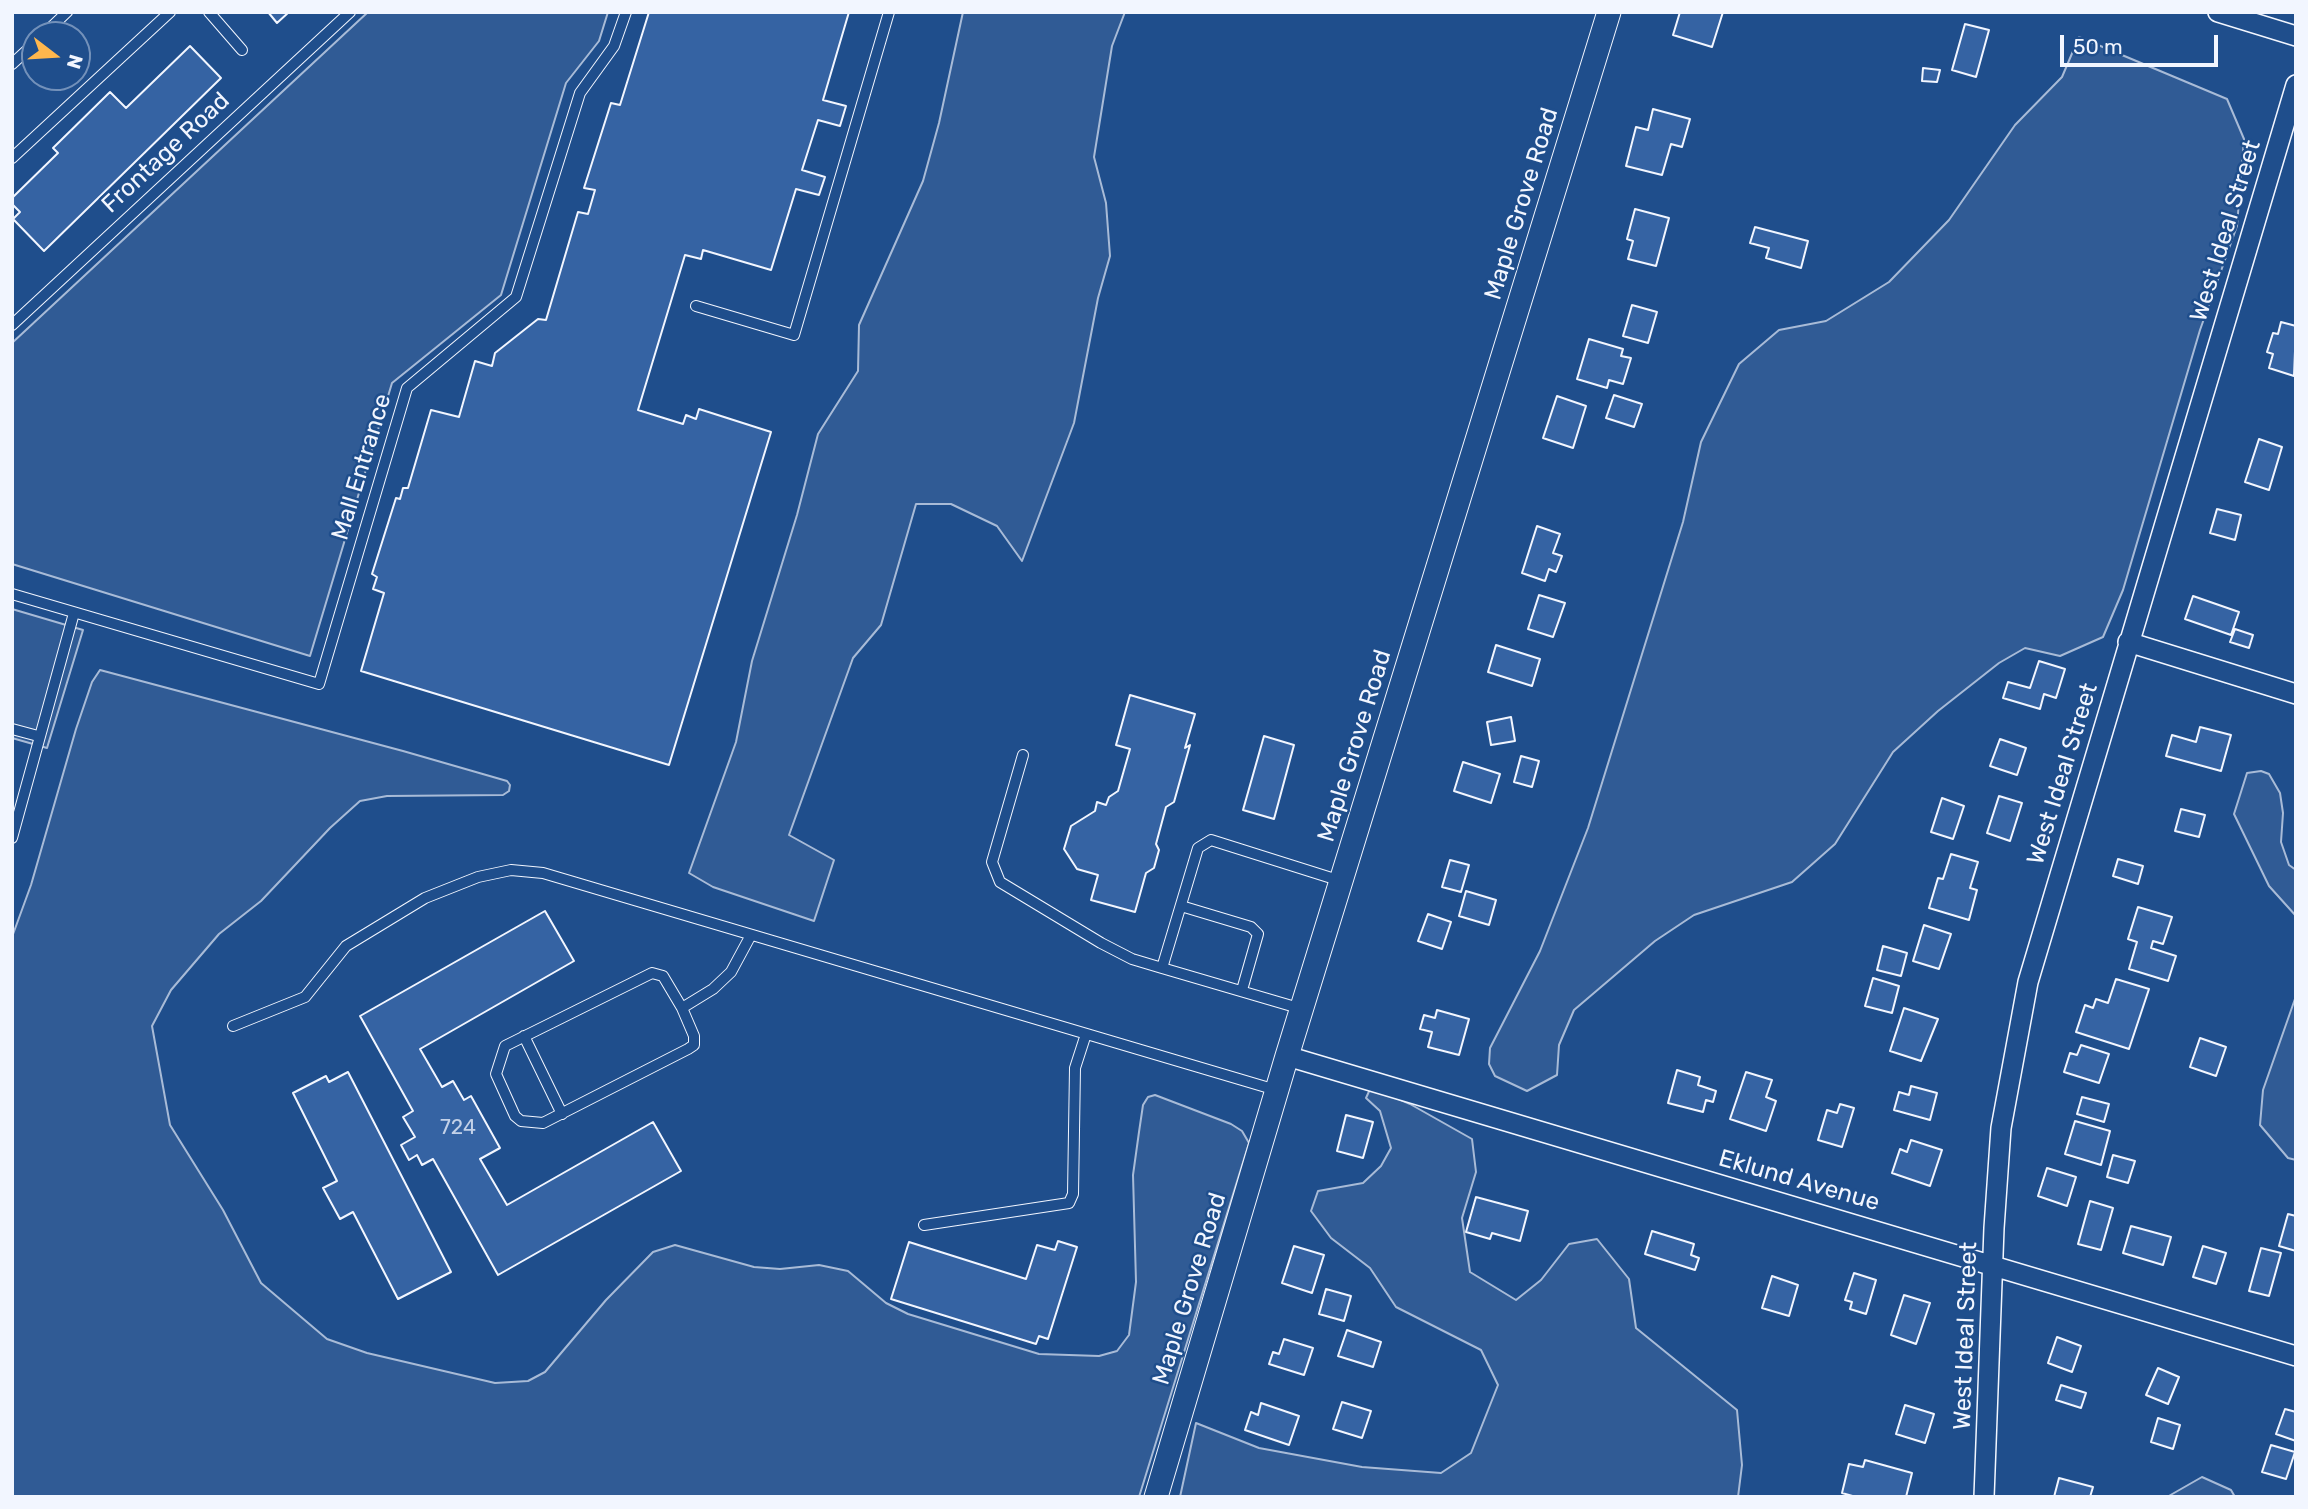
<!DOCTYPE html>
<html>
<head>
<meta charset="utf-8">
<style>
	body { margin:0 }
	#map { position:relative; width:2308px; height:1509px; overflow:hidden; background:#1f4e8c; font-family:Rubik,sans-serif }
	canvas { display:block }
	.frame { position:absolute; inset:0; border:14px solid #f2f6ff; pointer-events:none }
	.north { position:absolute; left:21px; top:21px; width:70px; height:70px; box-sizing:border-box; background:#1f4e8c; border:2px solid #7391ba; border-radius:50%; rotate:107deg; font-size:19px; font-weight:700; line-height:28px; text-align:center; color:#f2f6ff }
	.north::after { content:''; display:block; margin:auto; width:24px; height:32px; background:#ffb74d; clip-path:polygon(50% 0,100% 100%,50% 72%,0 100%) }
	.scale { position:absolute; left:2060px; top:35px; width:158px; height:32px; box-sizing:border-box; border:4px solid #f2f6ff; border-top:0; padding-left:9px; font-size:21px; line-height:24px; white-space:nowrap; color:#f2f6ff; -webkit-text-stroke:5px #1f4e8c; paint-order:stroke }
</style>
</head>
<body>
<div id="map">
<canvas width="2308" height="1509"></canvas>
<div class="frame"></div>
<div class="north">N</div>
<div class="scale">50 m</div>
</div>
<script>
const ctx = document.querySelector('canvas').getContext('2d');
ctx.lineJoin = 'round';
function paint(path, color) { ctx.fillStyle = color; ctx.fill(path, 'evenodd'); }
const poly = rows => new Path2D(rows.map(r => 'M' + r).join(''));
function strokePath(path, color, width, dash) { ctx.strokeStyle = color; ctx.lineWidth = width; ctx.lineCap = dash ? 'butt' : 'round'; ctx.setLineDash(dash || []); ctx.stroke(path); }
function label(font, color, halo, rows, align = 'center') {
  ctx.font = font + ' Rubik,sans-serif'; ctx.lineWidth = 5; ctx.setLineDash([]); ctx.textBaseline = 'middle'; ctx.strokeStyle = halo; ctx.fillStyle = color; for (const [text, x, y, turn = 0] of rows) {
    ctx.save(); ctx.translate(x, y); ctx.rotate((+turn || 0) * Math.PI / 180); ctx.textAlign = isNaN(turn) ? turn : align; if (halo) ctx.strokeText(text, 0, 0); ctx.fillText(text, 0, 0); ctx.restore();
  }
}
const built = poly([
	[368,12,608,12,599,41,566,83,501,295,392,383,310,656,12,564,12,343,368,12],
	[963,12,1125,12,1112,46,1094,157,1106,203,1110,256,1098,298,1074,423,1022,561,997,526,951,504,916,504,881,625,853,658,789,835,834,860,814,921,713,887,689,873,736,742,752,661,797,515,818,434,858,371,859,325,923,181,939,123,963,12],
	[2079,37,2227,99,2244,139,2237,226,2200,330,2123,590,2103,637,2060,656,2025,648,1999,663,1938,711,1893,752,1835,844,1792,882,1694,915,1655,941,1574,1010,1559,1045,1557,1075,1527,1091,1495,1076,1489,1064,1490,1048,1540,951,1588,828,1683,522,1701,442,1739,364,1779,330,1826,321,1889,282,1949,220,2015,125,2062,77,2079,37],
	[12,609,83,630,47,748,12,738,12,609],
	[100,670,403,751,507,781,510,785,509,791,503,795,387,796,360,801,330,828,261,901,219,934,171,990,152,1026,170,1125,223,1210,261,1283,327,1339,367,1353,495,1383,528,1381,545,1372,606,1300,653,1252,675,1245,754,1267,780,1269,819,1265,848,1271,886,1303,908,1314,1039,1354,1099,1356,1117,1351,1129,1335,1136,1282,1133,1175,1139,1132,1143,1105,1148,1097,1155,1095,1231,1124,1242,1131,1249,1143,1139,1497,12,1497,12,937,31,885,76,729,92,682,100,670],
	[2261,771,2269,774,2280,793,2283,813,2281,842,2289,865,2296,870,2296,916,2269,886,2234,814,2247,773,2261,771],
	[2296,996,2296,1160,2288,1158,2260,1125,2263,1090,2296,996],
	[1371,1087,1410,1104,1472,1139,1476,1172,1462,1218,1470,1272,1516,1300,1541,1280,1569,1244,1597,1239,1629,1279,1636,1328,1737,1410,1742,1465,1738,1497,1180,1497,1196,1423,1259,1448,1362,1467,1441,1473,1471,1453,1498,1385,1481,1350,1396,1307,1370,1268,1331,1238,1311,1211,1318,1191,1363,1183,1381,1166,1391,1148,1380,1111,1366,1098,1371,1087],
	[2202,1477,2231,1490,2235,1497,2167,1497,2202,1477]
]);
paint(built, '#305b95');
strokePath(built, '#a8bbd7', 2);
const building = poly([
	[268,12,289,12,277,23,268,12],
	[649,12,849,12,823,100,846,106,840,126,818,120,802,170,825,177,819,195,796,189,771,270,703,250,701,259,685,255,638,410,683,424,686,415,696,419,699,409,771,432,669,765,361,671,384,593,373,589,377,577,372,574,396,498,400,499,403,488,408,488,431,410,459,417,475,361,492,366,495,353,538,319,546,320,578,212,588,214,595,190,584,188,611,103,620,105,649,12],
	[1680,12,1723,12,1712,47,1673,35,1680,12],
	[1965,24,1989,30,1976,77,1952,70,1965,24],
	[190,46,221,78,44,251,13,219,20,212,12,204,12,198,58,153,53,148,110,92,126,108,190,46],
	[1923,68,1940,70,1937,82,1922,81,1923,68],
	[1653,109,1690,119,1682,147,1671,144,1662,175,1626,166,1636,127,1648,130,1653,109],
	[1635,209,1669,218,1656,266,1628,259,1633,241,1627,239,1635,209],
	[1755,227,1808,241,1801,268,1766,258,1769,248,1750,243,1755,227],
	[1632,305,1657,312,1648,343,1623,336,1632,305],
	[2281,322,2296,326,2294,376,2269,368,2273,354,2267,352,2273,333,2278,334,2281,322],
	[1589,339,1623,349,1621,356,1631,358,1623,384,1609,380,1607,388,1577,379,1589,339],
	[1614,395,1642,404,1634,427,1606,418,1614,395],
	[1557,396,1586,406,1573,448,1543,438,1557,396],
	[2259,439,2282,447,2269,490,2245,482,2259,439],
	[2217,509,2241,515,2235,540,2210,533,2217,509],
	[1537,526,1560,534,1553,553,1562,556,1556,572,1549,569,1545,581,1522,573,1537,526],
	[1539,595,1565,603,1553,637,1528,629,1539,595],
	[2193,596,2239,612,2231,635,2185,619,2193,596],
	[2235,629,2253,635,2249,648,2230,642,2235,629],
	[1496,645,1540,659,1532,686,1488,672,1496,645],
	[2039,661,2065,669,2056,698,2044,694,2040,709,2003,698,2008,682,2030,688,2039,661],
	[1130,695,1195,714,1185,748,1190,745,1174,802,1166,807,1156,844,1159,850,1154,868,1146,873,1135,912,1091,900,1098,875,1077,869,1064,849,1071,826,1095,811,1097,802,1106,805,1109,797,1118,791,1130,749,1116,745,1130,695],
	[1511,717,1515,741,1491,745,1487,722,1511,717],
	[2200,727,2231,735,2221,771,2166,756,2172,735,2196,742,2200,727],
	[1264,736,1294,745,1274,819,1243,810,1264,736],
	[2000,739,2026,748,2017,775,1990,766,2000,739],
	[1521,756,1539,761,1532,787,1514,782,1521,756],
	[1463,762,1500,774,1491,803,1454,791,1463,762],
	[1999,796,2022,803,2010,841,1987,833,1999,796],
	[1942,798,1964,806,1953,839,1931,832,1942,798],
	[2181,809,2205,815,2199,837,2175,831,2181,809],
	[1951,854,1978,862,1970,888,1977,890,1969,920,1929,908,1938,878,1943,879,1951,854],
	[2118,859,2143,866,2138,884,2113,876,2118,859],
	[1450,860,1469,865,1461,892,1442,887,1450,860],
	[1466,891,1496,900,1489,925,1459,916,1466,891],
	[2138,907,2172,917,2163,944,2153,941,2151,948,2176,956,2168,981,2129,969,2137,942,2128,939,2138,907],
	[545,911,574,961,420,1049,442,1087,453,1081,464,1100,471,1096,500,1148,480,1159,507,1205,653,1122,681,1171,498,1275,433,1159,422,1165,417,1155,409,1160,401,1145,415,1137,403,1117,413,1111,360,1016,545,911],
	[1428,914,1451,922,1442,949,1418,941,1428,914],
	[1924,925,1951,934,1939,969,1913,961,1924,925],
	[1883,946,1907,953,1901,976,1877,970,1883,946],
	[1873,978,1899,986,1892,1013,1865,1006,1873,978],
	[2116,979,2149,989,2129,1049,2076,1032,2085,1005,2093,1008,2096,999,2108,1003,2116,979],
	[1904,1008,1938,1019,1921,1061,1890,1051,1904,1008],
	[1437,1010,1469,1019,1459,1055,1428,1047,1432,1032,1420,1029,1424,1015,1435,1018,1437,1010],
	[2200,1038,2226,1047,2216,1076,2190,1067,2200,1038],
	[2081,1045,2109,1054,2099,1083,2064,1072,2070,1053,2077,1055,2081,1045],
	[1677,1070,1700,1077,1698,1085,1716,1091,1713,1102,1706,1100,1703,1112,1668,1103,1677,1070],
	[348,1072,451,1272,398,1299,353,1212,340,1219,323,1188,337,1181,293,1093,326,1076,329,1082,348,1072],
	[1746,1072,1772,1080,1766,1097,1776,1101,1766,1131,1730,1119,1746,1072],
	[1911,1086,1937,1093,1930,1120,1894,1110,1899,1092,1909,1095,1911,1086],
	[2082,1097,2109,1104,2104,1122,2077,1114,2082,1097],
	[1840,1104,1854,1108,1842,1147,1818,1140,1827,1110,1837,1113,1840,1104],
	[1346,1115,1373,1122,1363,1158,1337,1151,1346,1115],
	[2075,1121,2110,1131,2101,1165,2065,1154,2075,1121],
	[1911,1140,1942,1150,1930,1186,1892,1173,1900,1149,1907,1152,1911,1140],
	[2113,1155,2135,1161,2128,1183,2107,1177,2113,1155],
	[2047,1168,2076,1177,2067,1206,2038,1196,2047,1168],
	[1476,1197,1528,1211,1520,1241,1492,1233,1490,1239,1466,1232,1476,1197],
	[2090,1201,2113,1208,2101,1250,2078,1244,2090,1201],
	[2288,1214,2296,1216,2296,1251,2279,1246,2288,1214],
	[2131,1226,2171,1237,2163,1265,2123,1253,2131,1226],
	[1652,1231,1694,1244,1691,1255,1699,1258,1695,1270,1645,1254,1652,1231],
	[1058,1241,1077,1247,1048,1339,1039,1336,1036,1344,891,1299,909,1242,1026,1279,1037,1245,1055,1250,1058,1241],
	[1294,1246,1324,1255,1312,1293,1282,1283,1294,1246],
	[2203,1246,2226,1253,2216,1284,2193,1277,2203,1246],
	[2261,1248,2281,1253,2269,1296,2249,1291,2261,1248],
	[1854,1273,1876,1280,1866,1314,1850,1309,1852,1302,1845,1300,1854,1273],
	[1772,1276,1798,1285,1789,1316,1762,1308,1772,1276],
	[1326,1289,1351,1296,1344,1321,1319,1314,1326,1289],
	[1904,1295,1930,1303,1916,1344,1891,1335,1904,1295],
	[1347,1330,1381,1342,1373,1367,1338,1356,1347,1330],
	[2057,1337,2081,1346,2072,1372,2048,1363,2057,1337],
	[1284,1339,1313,1348,1304,1375,1269,1364,1273,1352,1279,1354,1284,1339],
	[2158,1368,2179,1377,2168,1404,2146,1395,2158,1368],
	[2061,1385,2086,1393,2081,1408,2056,1400,2061,1385],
	[1342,1402,1371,1411,1362,1438,1333,1429,1342,1402],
	[1261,1403,1299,1416,1289,1445,1245,1430,1251,1412,1258,1415,1261,1403],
	[1905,1405,1934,1414,1925,1443,1896,1434,1905,1405],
	[2285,1409,2296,1412,2296,1441,2276,1434,2285,1409],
	[2158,1418,2180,1425,2173,1449,2151,1442,2158,1418],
	[2271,1445,2295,1452,2286,1479,2262,1472,2271,1445],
	[1865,1460,1912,1473,1906,1497,1856,1497,1842,1493,1849,1464,1863,1467,1865,1460],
	[2059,1478,2093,1487,2090,1497,2054,1497,2059,1478]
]);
paint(building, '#3563a3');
strokePath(building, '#f2f6ff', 2);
const service = poly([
	[209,12,242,50],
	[43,35,67,12],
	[12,64,35,43],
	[12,158,170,12],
	[696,306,794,335,889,12],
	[12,325,350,12],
	[12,594,319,684,407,388,516,297,580,93,614,46,626,12],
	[12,729,38,736],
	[1023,755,992,862,1000,882,1101,943,1132,959,1162,968],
	[12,838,74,613],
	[1181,906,1251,927,1258,934,1242,990],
	[682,1008,694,1036,694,1045,688,1049,543,1123,521,1121,515,1116,496,1074,505,1046,652,973,663,976,682,1008,713,989,731,972,751,935],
	[1302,1009,1162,968,1198,848,1211,840,1341,881],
	[233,1026,305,997,346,946,425,898,478,877,511,870,543,873,1276,1090],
	[524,1036,562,1114],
	[924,1225,1069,1203,1073,1194,1075,1068,1086,1034]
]);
const minor = poly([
	[2218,12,2296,36],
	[2128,642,2296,694],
	[1287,1056,2296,1356],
	[1984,1497,1994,1228,2001,1128,2028,982,2296,85]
]);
const tertiary = poly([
	[1156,1497,1287,1056,1609,12]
]);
strokePath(service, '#f2f6ff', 12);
strokePath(minor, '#f2f6ff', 22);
strokePath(tertiary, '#f2f6ff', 25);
strokePath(service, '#1f4e8c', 10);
strokePath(minor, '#1f4e8c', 19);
strokePath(tertiary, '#1f4e8c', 23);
label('21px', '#c3d1e8', null, [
	["724",458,1128]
]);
label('24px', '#f2f6ff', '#1f4e8c', [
	["Frontage Road",166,153,-43],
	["Maple Grove Road",1522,204,-73],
	["West Ideal Street",2226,231,-73],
	["Mall Entrance",362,467,-73],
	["Maple Grove Road",1355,746,-73],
	["West Ideal Street",2063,774,-73],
	["Eklund Avenue",1799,1181,16],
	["Maple Grove Road",1190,1289,-73],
	["West Ideal Street",1966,1336,-88]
]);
</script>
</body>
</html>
